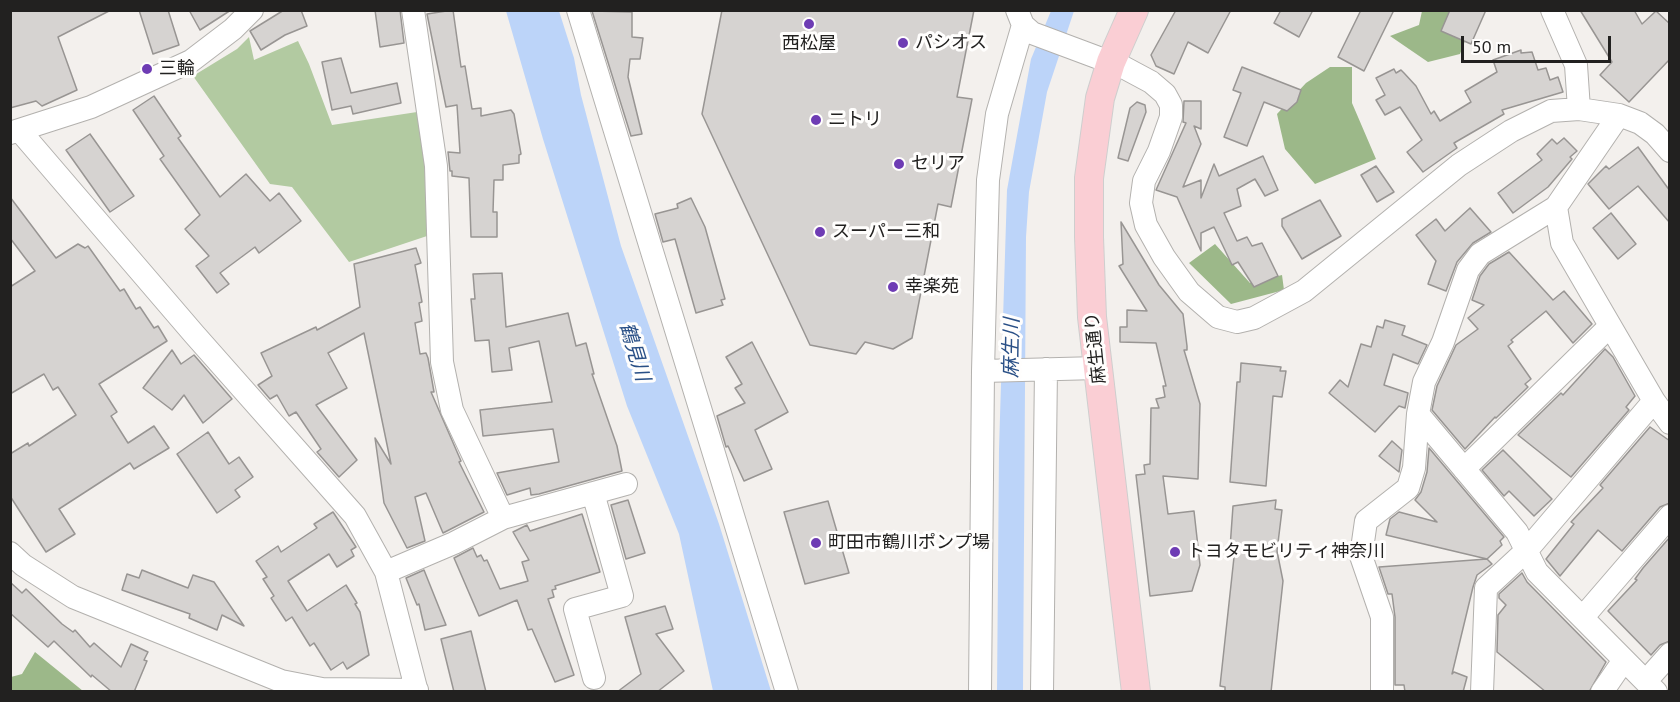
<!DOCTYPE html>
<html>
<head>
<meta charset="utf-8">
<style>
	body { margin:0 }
	#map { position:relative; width:1680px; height:702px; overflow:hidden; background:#f3f0ed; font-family:"PT Sans",sans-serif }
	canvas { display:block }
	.frame { position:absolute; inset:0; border:12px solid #222120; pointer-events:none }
	.scale { position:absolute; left:1461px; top:36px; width:150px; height:27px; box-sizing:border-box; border:3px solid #222120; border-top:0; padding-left:8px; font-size:18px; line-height:21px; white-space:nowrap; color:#222120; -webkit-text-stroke:4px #fffefd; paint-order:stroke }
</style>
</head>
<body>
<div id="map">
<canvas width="1680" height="702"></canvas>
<div class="frame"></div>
<div class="scale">50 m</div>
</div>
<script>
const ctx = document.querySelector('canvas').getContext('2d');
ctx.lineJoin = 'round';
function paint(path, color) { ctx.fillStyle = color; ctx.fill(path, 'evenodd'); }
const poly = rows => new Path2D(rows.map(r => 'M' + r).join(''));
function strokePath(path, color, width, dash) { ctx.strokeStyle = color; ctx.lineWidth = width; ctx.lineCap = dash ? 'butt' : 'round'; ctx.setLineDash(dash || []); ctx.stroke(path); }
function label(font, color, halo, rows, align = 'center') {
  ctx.font = font + ' "PT Sans","Noto Sans JP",sans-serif'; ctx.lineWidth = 6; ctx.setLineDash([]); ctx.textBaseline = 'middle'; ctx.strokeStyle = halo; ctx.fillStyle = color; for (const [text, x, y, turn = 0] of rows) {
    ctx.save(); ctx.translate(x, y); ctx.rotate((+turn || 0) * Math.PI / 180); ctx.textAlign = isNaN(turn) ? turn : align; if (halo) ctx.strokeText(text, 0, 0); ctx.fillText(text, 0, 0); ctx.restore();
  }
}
paint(poly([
	[249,37,254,60,298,41,309,64,332,125,417,112,429,184,430,235,349,262,292,187,270,184,193,76,237,49]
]), '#b2caa1');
paint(poly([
	[1422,11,1472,11,1472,23,1460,54,1428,62,1390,36,1419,25],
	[1330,67,1352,67,1352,103,1376,159,1315,184,1285,149,1277,114,1306,83],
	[1215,244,1250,283,1282,275,1284,290,1231,304,1189,263],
	[35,652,83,691,11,691,11,677,22,674]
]), '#9cb889');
paint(poly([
	[506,11,559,11,574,58,581,95,621,246,719,524,771,691,713,691,679,534,627,406,543,139],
	[1051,11,1074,11,1047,92,1029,192,1026,237,1023,691,997,692,999,449,1007,190,1031,59]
]), '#bcd4f9');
const building = poly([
	[10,10,111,10,58,37,77,90,42,106,36,101,10,108,10,10],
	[139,10,168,10,179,45,153,54,139,10],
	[189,10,231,10,200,30,189,10],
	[284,10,301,10,307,26,285,35,261,50,250,31,284,10],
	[375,10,400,10,404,43,380,47,375,10],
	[453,10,461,67,465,66,472,109,481,108,481,116,511,110,514,114,521,154,519,155,519,163,503,165,503,180,494,180,493,212,497,212,497,237,471,237,469,178,452,176,452,171,450,171,448,152,460,153,457,105,446,107,427,14,453,10],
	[722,10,974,10,957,97,972,99,951,207,938,204,912,338,893,349,865,342,856,354,810,345,702,114,722,10],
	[1176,10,1231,10,1208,53,1188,42,1174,74,1156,66,1151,55,1176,10],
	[1281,10,1313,10,1299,37,1274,23,1281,10],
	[1361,10,1394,10,1364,71,1338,57,1361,10],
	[1450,10,1486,10,1471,44,1441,31,1450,10],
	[1580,10,1634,10,1642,24,1656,11,1670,24,1670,59,1629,102,1600,75,1612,62,1580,10],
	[592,11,632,12,632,37,643,38,640,59,630,59,628,77,642,134,631,136,592,11],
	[1521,50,1521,53,1532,52,1538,70,1546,68,1550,80,1558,77,1563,92,1502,110,1504,114,1454,143,1457,148,1423,172,1407,152,1422,140,1400,107,1385,115,1376,100,1385,95,1376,78,1394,69,1396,73,1401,70,1404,73,1416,86,1431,114,1434,111,1440,121,1471,102,1465,91,1497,72,1493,60,1521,50],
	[341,58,351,93,397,83,401,103,353,114,351,106,332,110,322,62,341,58],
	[1242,67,1301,90,1297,102,1287,111,1264,102,1247,146,1224,137,1241,93,1233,90,1242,67],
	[154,96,181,136,178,138,220,197,246,174,270,201,279,193,301,221,259,253,255,247,220,273,229,284,217,293,196,266,209,256,185,229,200,215,160,159,164,156,133,110,154,96],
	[1184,101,1201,101,1201,129,1194,126,1201,144,1183,187,1201,180,1201,198,1214,164,1219,176,1263,156,1278,190,1265,196,1255,179,1237,189,1241,206,1224,213,1237,241,1247,237,1252,246,1262,243,1278,276,1254,287,1238,262,1232,265,1214,227,1201,233,1201,251,1177,197,1156,190,1186,123,1183,122,1184,101],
	[1137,102,1145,105,1146,112,1128,161,1118,158,1130,108,1137,102],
	[90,134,134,196,110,212,66,150,90,134],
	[1564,138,1577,151,1570,157,1572,159,1548,187,1513,213,1498,193,1542,160,1537,154,1552,139,1557,144,1564,138],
	[1638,147,1670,191,1670,223,1638,186,1609,209,1588,184,1606,166,1609,169,1638,147],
	[1376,166,1394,192,1377,202,1361,175,1376,166],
	[10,197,56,258,78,244,85,248,88,246,120,291,124,289,136,309,140,307,154,328,158,326,167,341,99,384,117,412,111,416,128,443,154,426,169,448,134,469,130,463,59,509,75,534,46,552,10,496,10,454,28,443,29,446,76,415,58,387,53,390,44,374,10,394,10,287,35,271,10,238,10,197],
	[691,198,705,227,725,299,721,300,723,305,696,313,675,239,663,242,655,214,678,208,677,204,691,198],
	[1320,200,1341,236,1302,259,1282,226,1282,219,1320,200],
	[1470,208,1491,232,1473,243,1457,262,1446,291,1428,284,1436,261,1416,235,1436,219,1445,231,1470,208],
	[1611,213,1636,244,1618,259,1593,228,1611,213],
	[1121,222,1159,285,1183,314,1187,346,1187,350,1184,350,1200,404,1198,479,1163,476,1168,514,1194,511,1200,565,1192,591,1150,596,1136,475,1145,474,1144,465,1150,464,1151,408,1159,408,1156,399,1165,397,1163,386,1166,386,1156,343,1120,342,1120,327,1127,327,1127,310,1147,311,1119,266,1123,264,1121,222],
	[416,248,421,263,415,265,422,302,419,303,422,321,415,323,420,354,426,353,428,358,434,392,431,392,461,461,459,462,484,512,443,533,426,493,415,497,425,541,407,548,384,503,375,438,391,464,364,333,328,353,347,388,316,405,357,460,339,477,317,452,321,449,296,412,289,416,277,395,270,399,258,385,272,376,261,353,316,327,317,330,360,307,354,264,416,248],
	[1509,252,1553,300,1564,291,1592,324,1573,343,1546,311,1511,340,1513,342,1508,346,1531,379,1525,384,1528,387,1496,418,1495,417,1465,449,1432,410,1437,386,1456,345,1478,329,1468,318,1484,305,1472,300,1480,276,1489,264,1509,252],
	[502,273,506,327,568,313,576,346,586,343,594,374,592,374,617,446,622,471,539,494,531,495,530,488,507,495,497,473,559,462,553,429,483,436,480,410,552,402,539,341,509,348,512,370,492,372,489,340,475,341,471,299,475,299,473,274,502,273],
	[1385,320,1405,326,1402,335,1427,345,1418,364,1393,354,1384,385,1408,393,1405,408,1399,406,1375,432,1329,393,1340,380,1348,387,1361,344,1371,347,1377,326,1383,328,1385,320],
	[752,342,788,412,755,430,772,469,744,481,728,446,726,447,717,416,745,403,735,388,742,384,726,357,752,342],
	[1605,349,1613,357,1635,396,1626,407,1629,410,1571,477,1518,435,1561,393,1563,395,1605,349],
	[172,350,181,364,194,355,232,399,203,423,184,395,172,410,143,388,172,350],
	[1241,363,1281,367,1280,371,1286,371,1282,397,1273,396,1266,486,1230,482,1237,382,1240,382,1241,363],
	[1650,427,1670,441,1670,503,1660,507,1622,551,1598,530,1560,576,1546,559,1574,524,1571,522,1603,488,1600,485,1650,427],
	[208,432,229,464,239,457,253,477,235,490,240,497,217,513,177,454,208,432],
	[1392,441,1402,450,1399,472,1379,456,1392,441],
	[1429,448,1504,537,1500,541,1502,545,1487,559,1492,564,1477,575,1473,587,1452,674,1454,672,1467,677,1463,692,1405,692,1404,685,1395,685,1395,617,1392,594,1388,594,1379,567,1487,559,1386,535,1390,519,1399,512,1437,522,1415,500,1421,492,1427,472,1429,448],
	[1503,450,1552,499,1534,516,1509,491,1504,496,1482,470,1503,450],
	[628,500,645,553,626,559,611,505,628,500],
	[1276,500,1275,509,1282,510,1277,551,1283,581,1271,692,1225,692,1225,687,1220,686,1235,548,1230,548,1233,506,1276,500],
	[828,501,849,573,805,584,784,512,828,501],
	[333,512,356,547,351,550,354,556,337,567,329,554,288,581,307,611,346,585,357,603,355,604,360,612,369,655,347,669,343,662,331,670,314,643,310,646,292,617,286,621,271,598,274,596,263,579,267,577,256,561,278,546,281,552,317,528,314,524,333,512],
	[582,514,600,572,555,586,556,589,552,590,554,597,548,599,574,675,555,682,532,629,528,630,517,600,479,616,454,558,473,548,477,557,481,555,484,561,487,560,500,589,528,581,522,562,529,560,513,532,527,525,530,531,582,514],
	[1670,537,1670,641,1660,645,1651,655,1608,611,1637,580,1635,579,1643,568,1670,537],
	[142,570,188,588,193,575,214,582,244,626,222,615,217,630,189,618,190,614,122,590,127,574,139,578,142,570],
	[424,570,446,625,425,630,419,604,417,605,406,578,424,570],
	[1522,573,1527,582,1606,662,1589,692,1546,692,1497,652,1498,615,1506,605,1499,598,1499,594,1522,573],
	[10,582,22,593,26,589,62,624,73,632,75,630,90,647,94,643,121,667,131,644,148,652,144,660,147,661,134,692,112,692,92,675,91,677,54,641,48,647,10,613,10,582],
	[665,606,673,629,656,634,684,671,657,692,617,692,641,674,625,617,665,606],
	[471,631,486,692,454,692,441,639,471,631]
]);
paint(building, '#d6d3d1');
strokePath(building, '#989593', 1.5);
const minor = poly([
	[413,10,436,166,442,362,452,410,503,518],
	[578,10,787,692],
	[1017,10,1023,25,1032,33,1123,67,1151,82,1165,94,1171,105,1171,117,1159,151,1144,181,1141,203,1146,225,1164,257,1189,292,1218,317,1237,322,1254,318,1304,291,1459,165,1511,131,1551,111,1579,109,1619,115,1640,123,1655,134,1670,151],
	[1552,10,1576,65,1579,109],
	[1619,115,1556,207,1562,243,1654,401,1670,423],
	[20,131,194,334,355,516,386,572,417,692],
	[10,133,91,107,191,61,233,29,252,10],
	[1556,207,1480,254,1468,270,1443,342,1424,382,1418,414,1517,532,1537,572,1656,692],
	[983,371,1098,368],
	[1464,469,1610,326],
	[593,493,622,596,575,609,594,678],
	[10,553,23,565,73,597,281,681,322,689,417,690],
	[386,572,454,543,503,518,626,484],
	[1583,617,1670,516],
	[1646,681,1670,654],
	[980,692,983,371,988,180,997,114,1023,25],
	[1042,692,1046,369],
	[1382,692,1382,617,1361,556,1366,521,1408,488,1414,468,1418,414],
	[1482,692,1486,588,1527,550,1654,401],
	[1602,692,1624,660]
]);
const major = poly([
	[1134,10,1111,62,1100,98,1089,178,1089,237,1092,317,1136,692]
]);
strokePath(minor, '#b3b1ae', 24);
strokePath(major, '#cecece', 30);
strokePath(minor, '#fff', 22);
strokePath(major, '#faced4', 28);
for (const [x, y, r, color] of [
	[809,24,6,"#6e3cb4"],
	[903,43,6,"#6e3cb4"],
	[147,69,6,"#6e3cb4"],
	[816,120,6,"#6e3cb4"],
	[899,164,6,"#6e3cb4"],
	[820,232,6,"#6e3cb4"],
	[893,287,6,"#6e3cb4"],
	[816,543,6,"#6e3cb4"],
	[1175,552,6,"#6e3cb4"]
]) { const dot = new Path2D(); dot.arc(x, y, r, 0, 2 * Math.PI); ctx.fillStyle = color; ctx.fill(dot); strokePath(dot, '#fffefd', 2); }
label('18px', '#222120', '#fffefd', [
	["パシオス",915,43],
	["西松屋",809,44,"center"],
	["三輪",159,69],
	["ニトリ",828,120],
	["セリア",911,164],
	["スーパー三和",832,232],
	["幸楽苑",905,287],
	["町田市鶴川ポンプ場",828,543],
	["トヨタモビリティ神奈川",1187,552]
], 'left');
label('18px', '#222120', '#fffefd', [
	["麻生通り",1096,348,-96]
]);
label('italic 20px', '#294f86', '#fffefd', [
	["麻生川",1012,348,-89],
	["鶴見川",634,352,73]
]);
</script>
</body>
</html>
